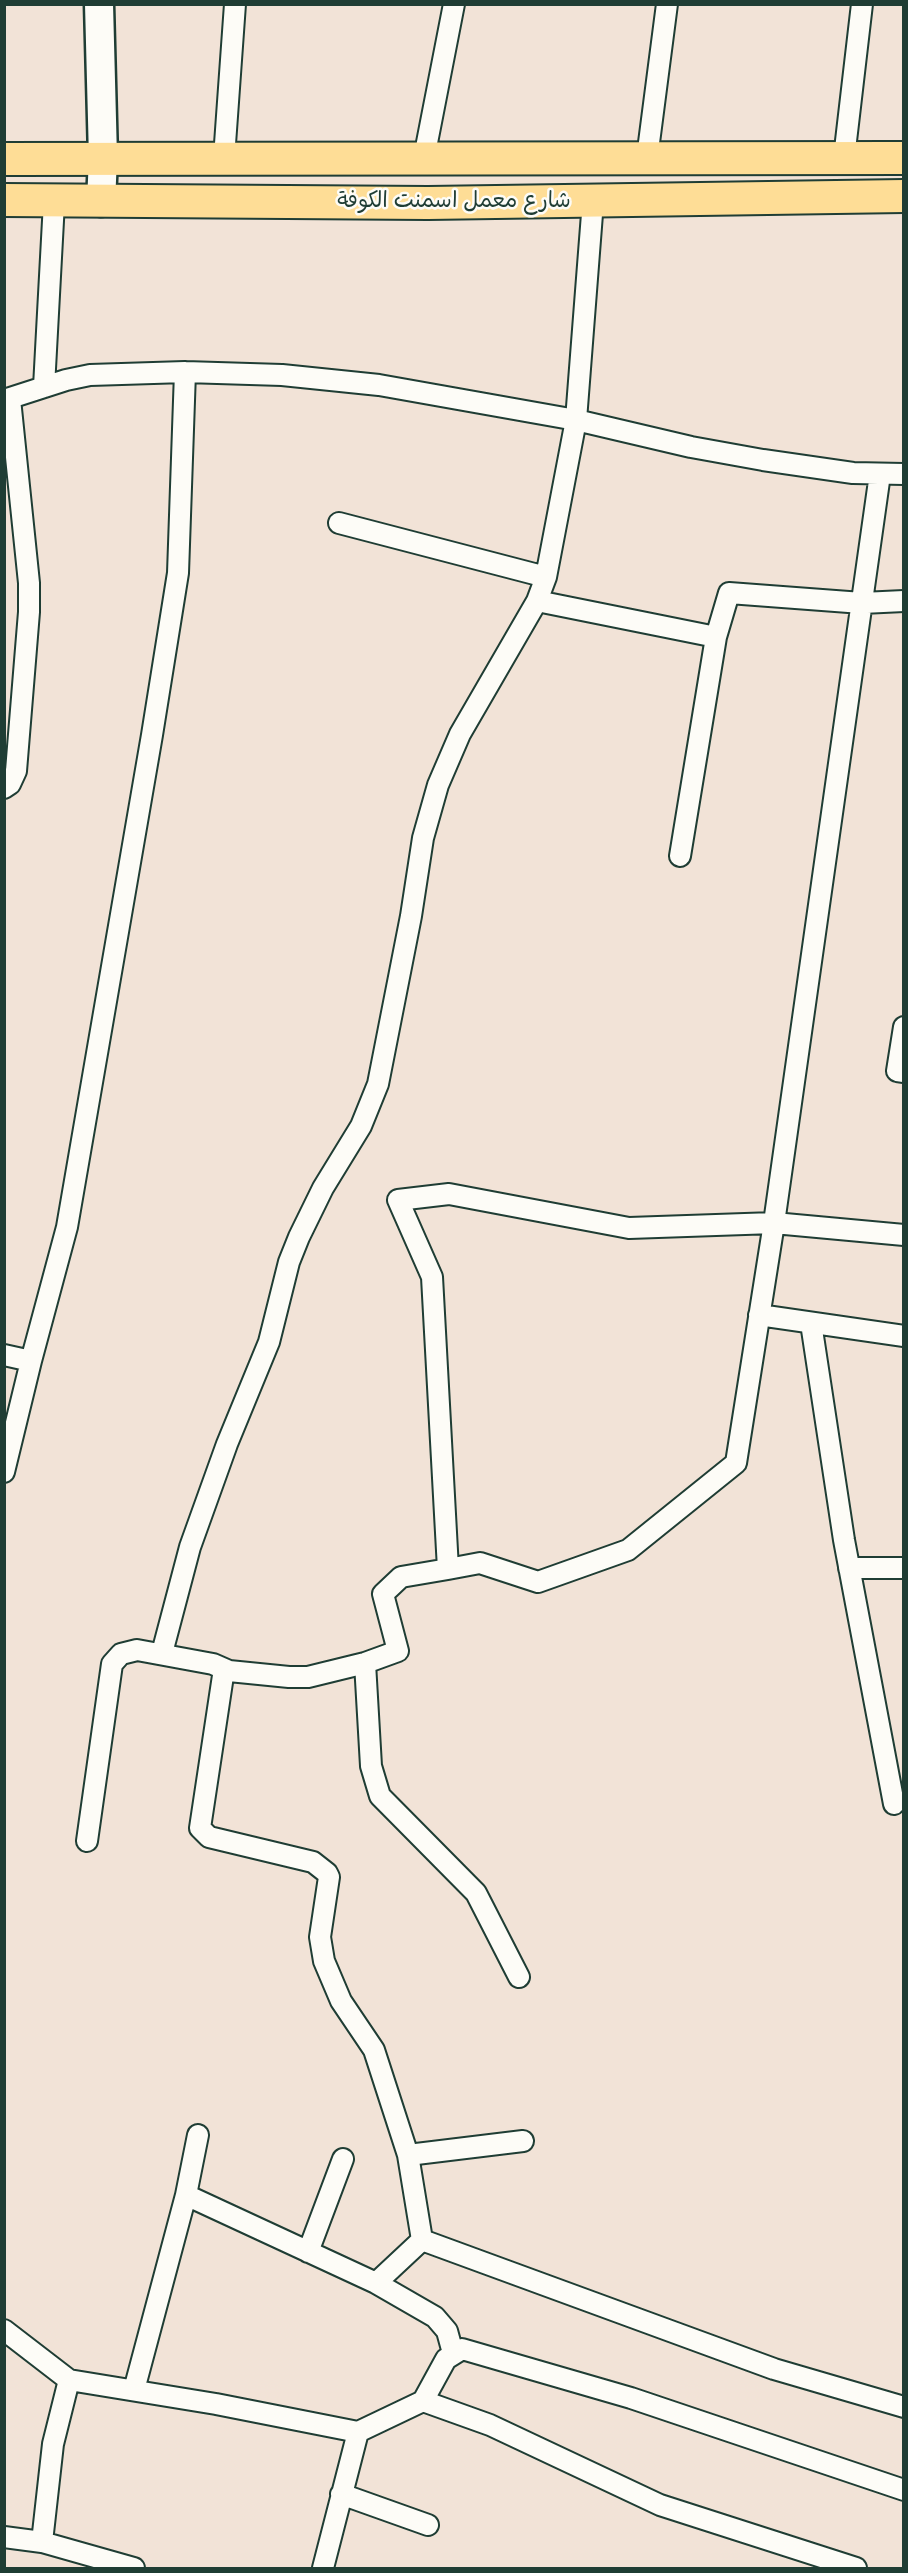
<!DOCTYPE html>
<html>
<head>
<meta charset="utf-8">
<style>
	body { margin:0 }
	#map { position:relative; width:908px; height:2573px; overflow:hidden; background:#f2e3d7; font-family:Mynerve,sans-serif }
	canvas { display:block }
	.frame { position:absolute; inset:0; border:6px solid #1f3d34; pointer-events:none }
</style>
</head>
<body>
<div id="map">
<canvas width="908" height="2573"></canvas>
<div class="frame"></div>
</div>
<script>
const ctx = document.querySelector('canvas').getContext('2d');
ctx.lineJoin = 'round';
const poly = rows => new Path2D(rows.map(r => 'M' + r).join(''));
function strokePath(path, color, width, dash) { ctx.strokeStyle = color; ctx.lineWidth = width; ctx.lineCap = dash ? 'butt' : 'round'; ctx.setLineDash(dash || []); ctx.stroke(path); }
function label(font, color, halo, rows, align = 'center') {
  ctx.font = font + ' Mynerve,"Playpen Sans Arabic",sans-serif'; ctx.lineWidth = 5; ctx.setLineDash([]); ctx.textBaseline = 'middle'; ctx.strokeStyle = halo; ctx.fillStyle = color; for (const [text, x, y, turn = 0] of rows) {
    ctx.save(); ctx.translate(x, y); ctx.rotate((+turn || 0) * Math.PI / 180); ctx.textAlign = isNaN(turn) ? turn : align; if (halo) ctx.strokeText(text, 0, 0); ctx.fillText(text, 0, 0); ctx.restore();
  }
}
const street = poly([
	[224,158,235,4],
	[424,158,454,4],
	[647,158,667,4],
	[844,158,862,4],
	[44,387,54,202],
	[4,400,66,380,90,375,185,372,282,375,379,385,576,420,691,447,763,460,853,473,904,474],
	[880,474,774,1223,904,1235],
	[339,523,546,577],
	[537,601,716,637,729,593,862,603,904,601],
	[4,788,10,784,16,771,29,612,29,583,10,399],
	[680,856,716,637],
	[904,1027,897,1071,904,1072],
	[759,1315,904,1336],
	[811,1323,844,1540,894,1804],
	[4,1355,31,1361],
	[4,1472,31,1361,67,1227,152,735,178,573,185,372],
	[849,1568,904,1568],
	[162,1653,190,1547,227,1444,269,1342,289,1262,299,1237,323,1188,361,1126,378,1084,411,916,423,838,438,785,460,734,537,601,546,577,576,420,593,201],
	[365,1663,371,1766,380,1796,476,1893,519,1977],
	[87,1841,112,1664,121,1654,137,1650,213,1664,229,1671,289,1677,308,1677,365,1663,398,1651,383,1594,401,1577,448,1569,480,1563,538,1582,628,1550,736,1463,774,1223,629,1228,449,1194,398,1200,432,1277,448,1569],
	[408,2155,523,2141],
	[186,2195,376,2283,422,2240,408,2155,374,2050,341,2001,324,1961,320,1937,329,1877,327,1873,313,1862,209,1837,200,1828,224,1669],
	[422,2240,774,2369,904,2407],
	[308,2252,343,2159],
	[376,2283,435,2317,447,2331,453,2353],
	[4,2330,69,2380],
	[134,2390,186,2195,198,2135],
	[423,2401,490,2425,660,2505,856,2568],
	[358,2432,423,2401,446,2359,462,2349,631,2398,904,2490],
	[341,2494,428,2525],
	[4,2537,42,2542],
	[134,2568,42,2542,53,2444,69,2380,216,2404,358,2432,323,2568]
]);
const secondary = poly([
	[99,4,103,158,101,202]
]);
const primary = poly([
	[4,159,904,158],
	[4,200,428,203,904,196]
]);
strokePath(street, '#1f3d34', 24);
strokePath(secondary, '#1f3d34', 33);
strokePath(primary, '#1f3d34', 36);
strokePath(street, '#fdfcf7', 20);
strokePath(secondary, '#fdfcf7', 28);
strokePath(primary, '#fedd96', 32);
label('22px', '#1f3d34', '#fdfcf7', [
	["شارع معمل اسمنت الكوفة",454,202]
]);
</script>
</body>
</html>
